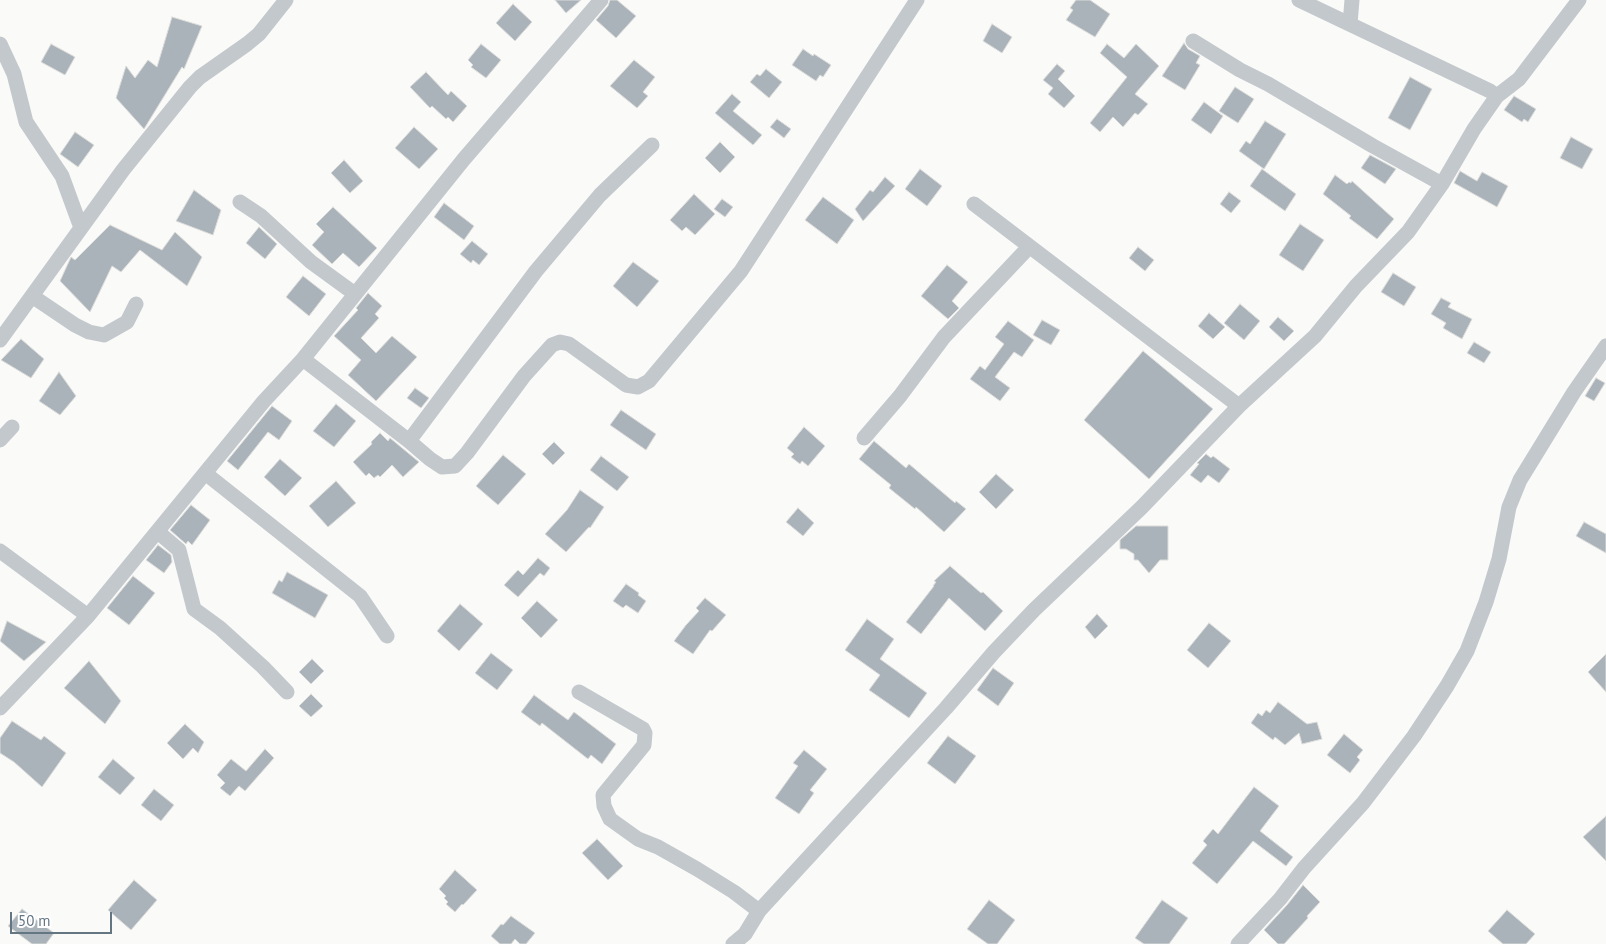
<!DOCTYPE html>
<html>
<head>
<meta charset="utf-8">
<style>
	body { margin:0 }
	#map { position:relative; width:1606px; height:944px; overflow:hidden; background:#fafaf8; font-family:"PT Sans",sans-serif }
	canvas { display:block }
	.scale { position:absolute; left:10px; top:912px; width:102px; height:22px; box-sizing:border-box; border:2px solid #657683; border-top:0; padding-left:6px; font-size:15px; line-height:18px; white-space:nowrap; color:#657683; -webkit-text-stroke:4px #fff; paint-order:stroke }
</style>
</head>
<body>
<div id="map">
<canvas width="1606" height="944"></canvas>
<div class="scale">50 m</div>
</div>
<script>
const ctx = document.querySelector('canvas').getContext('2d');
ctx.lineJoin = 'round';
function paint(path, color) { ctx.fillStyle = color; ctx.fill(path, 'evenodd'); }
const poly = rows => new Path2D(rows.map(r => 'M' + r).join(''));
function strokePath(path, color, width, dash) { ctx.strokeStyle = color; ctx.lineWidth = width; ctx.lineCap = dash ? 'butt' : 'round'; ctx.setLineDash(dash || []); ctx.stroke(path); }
const building = poly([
	[555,0,581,0,566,13,555,0],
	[610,0,617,0,636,16,616,38,596,20,608,6,610,0],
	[1076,0,1090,0,1110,14,1095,37,1066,20,1073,10,1070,8,1076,0],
	[513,4,532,22,515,41,496,23,513,4],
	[172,17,202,26,184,69,182,67,144,129,116,98,126,66,135,78,148,60,157,67,172,17],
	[992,24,1012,37,1002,53,983,41,992,24],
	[1184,43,1188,49,1200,56,1196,63,1200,65,1185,90,1162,76,1184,43],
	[51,44,75,57,65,75,41,62,51,44],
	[481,44,501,60,486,78,471,67,473,65,468,60,481,44],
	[1107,44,1124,58,1136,44,1159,66,1135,94,1148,104,1138,115,1135,113,1123,127,1113,117,1100,132,1090,123,1127,77,1100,53,1107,44],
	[803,49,813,56,814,54,831,65,823,77,820,75,816,81,792,65,803,49],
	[634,60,655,77,643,92,648,96,637,108,610,86,634,60],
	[1057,64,1065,71,1058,79,1075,96,1064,108,1048,94,1053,88,1043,80,1057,64],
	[766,69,782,82,769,98,750,82,757,74,760,76,766,69],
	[426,72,448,95,451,91,467,106,453,122,448,117,446,119,432,106,430,108,410,87,426,72],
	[1410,77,1432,89,1410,130,1388,118,1410,77],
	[1235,87,1254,99,1238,123,1219,111,1235,87],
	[732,94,741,102,733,111,762,135,753,145,715,113,732,94],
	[1514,96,1536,109,1528,122,1524,119,1522,122,1504,110,1514,96],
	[1204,102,1223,116,1211,134,1191,120,1204,102],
	[777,119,791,129,784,138,770,127,777,119],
	[1265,121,1286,134,1264,169,1239,151,1246,141,1250,144,1265,121],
	[414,127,438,149,419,169,395,148,414,127],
	[75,132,94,145,78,167,60,154,75,132],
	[1571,137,1593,149,1582,169,1560,158,1571,137],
	[720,142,735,157,720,173,705,158,720,142],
	[1370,155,1396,169,1385,184,1361,168,1370,155],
	[344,160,363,181,350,193,331,173,344,160],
	[920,169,942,186,927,206,905,189,920,169],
	[1262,169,1296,194,1285,211,1250,186,1262,169],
	[1460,171,1477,181,1482,172,1508,186,1497,207,1454,183,1460,171],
	[1335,175,1347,184,1349,182,1351,183,1352,181,1394,219,1377,239,1349,218,1351,216,1323,194,1335,175],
	[885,177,895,186,863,221,855,209,870,190,873,192,885,177],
	[194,190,221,210,213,235,176,221,194,190],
	[1229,192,1241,201,1231,213,1220,204,1229,192],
	[694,194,715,214,695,235,686,227,682,231,670,220,694,194],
	[823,197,854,220,837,244,805,220,823,197],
	[722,199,733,207,725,217,714,209,722,199],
	[444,203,474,226,464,240,434,217,444,203],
	[333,207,377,248,359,267,343,253,332,264,312,245,324,232,316,224,333,207],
	[1300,224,1324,240,1303,271,1279,255,1300,224],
	[110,225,162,250,175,232,202,257,187,286,140,250,121,272,112,266,90,312,60,281,71,257,75,260,110,225],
	[259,227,277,244,265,259,246,243,259,227],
	[472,241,488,254,479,265,473,260,471,263,460,254,472,241],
	[1138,247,1154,260,1145,271,1129,258,1138,247],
	[633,262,659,281,637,307,613,286,633,262],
	[947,265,968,282,952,301,959,308,948,319,921,296,947,265],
	[1393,273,1416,287,1404,306,1381,292,1393,273],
	[303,276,326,294,309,316,286,297,303,276],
	[368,293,382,306,375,314,379,318,361,338,376,353,392,336,417,357,376,401,348,375,361,360,334,336,358,310,356,308,368,293],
	[1441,298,1451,303,1448,307,1472,319,1462,339,1443,328,1446,323,1431,314,1441,298],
	[1240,304,1260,321,1244,340,1224,323,1240,304],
	[1209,313,1225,327,1213,339,1198,326,1209,313],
	[1278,317,1294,331,1284,341,1269,327,1278,317],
	[1042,320,1060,330,1051,345,1033,335,1042,320],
	[1008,321,1034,340,1022,357,1014,352,995,377,1010,388,1000,401,970,379,980,366,985,370,1004,344,995,337,1008,321],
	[21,339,44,359,31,378,1,360,21,339],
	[1474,342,1491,352,1484,363,1467,353,1474,342],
	[1143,351,1213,409,1149,479,1084,420,1143,351],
	[59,372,76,396,60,415,39,401,59,372],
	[1596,378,1605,383,1594,401,1585,396,1596,378],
	[415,388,429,398,421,408,407,398,415,388],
	[336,404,356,421,334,447,313,431,336,404],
	[272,406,292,421,279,440,268,432,238,470,227,461,272,406],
	[621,410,656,434,646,450,610,425,621,410],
	[804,427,825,446,808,466,802,461,800,464,791,457,794,454,787,448,804,427],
	[380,433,388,441,390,438,419,462,403,477,392,465,380,477,378,475,374,478,369,473,366,476,353,462,372,444,371,442,380,433],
	[874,441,906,468,909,464,955,503,956,501,966,509,944,532,916,507,915,509,889,488,891,485,859,459,874,441],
	[554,442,565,453,553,465,542,454,554,442],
	[1206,454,1211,458,1213,456,1230,469,1219,483,1208,475,1201,483,1190,475,1199,464,1197,463,1206,454],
	[503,455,526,474,498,505,476,486,503,455],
	[601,456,629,477,617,491,590,470,601,456],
	[280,459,302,478,285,496,264,477,280,459],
	[996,474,1014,490,996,509,979,492,996,474],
	[336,481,356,503,328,527,309,506,336,481],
	[580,490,604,507,590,528,589,527,566,552,545,534,567,510,580,490],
	[191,505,210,520,192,545,188,541,186,544,170,530,191,505],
	[798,508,814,523,803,536,786,522,798,508],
	[1584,522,1606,534,1606,553,1576,536,1584,522],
	[1136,526,1168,526,1168,560,1160,560,1149,573,1138,560,1134,560,1134,554,1126,549,1120,549,1120,540,1136,526],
	[158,545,171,555,172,562,164,573,146,560,158,545],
	[538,558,550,568,544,576,540,573,518,597,504,585,518,570,523,575,538,558],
	[950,566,981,593,983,592,1003,611,985,631,949,598,921,634,906,622,934,586,933,586,936,582,934,581,950,566],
	[287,572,328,595,315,618,272,593,279,580,282,582,287,572],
	[133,576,155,593,129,625,107,608,133,576],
	[626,584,639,593,638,595,646,601,638,613,626,605,623,608,613,601,626,584],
	[705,598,726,615,712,631,710,630,693,654,674,641,686,625,699,611,696,608,705,598],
	[537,601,558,620,541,638,521,618,537,601],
	[460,604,483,624,459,651,437,631,460,604],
	[1097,614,1108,626,1095,639,1085,627,1097,614],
	[867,619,894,639,880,659,927,693,909,718,869,690,880,675,845,650,867,619],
	[7,621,46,642,24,661,0,641,7,621],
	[1209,623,1231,641,1208,668,1187,650,1209,623],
	[491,653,513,670,497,690,475,673,491,653],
	[1606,654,1606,692,1588,672,1606,654],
	[312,659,324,671,311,684,299,672,312,659],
	[89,661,121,701,105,724,64,688,89,661],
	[993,668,1014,683,998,706,977,690,993,668],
	[311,694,323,706,311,717,299,706,311,694],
	[534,695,568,720,574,712,616,744,602,764,591,755,588,759,542,723,540,726,521,712,534,695],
	[1278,702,1307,724,1317,722,1322,739,1302,744,1299,733,1285,745,1275,737,1273,740,1251,723,1258,713,1262,716,1266,710,1270,713,1278,702],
	[12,721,41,740,44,736,66,753,42,787,14,762,0,753,0,738,12,721],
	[185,724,204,742,198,753,193,748,183,759,167,743,185,724],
	[1344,734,1363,750,1357,757,1360,760,1350,773,1327,755,1344,734],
	[948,736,976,756,955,784,927,763,948,736],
	[265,749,274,758,245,791,239,786,230,796,220,788,225,783,217,775,231,759,246,771,265,749],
	[804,750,827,769,810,790,814,793,799,814,775,798,798,766,793,763,804,750],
	[113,759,135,778,120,795,98,777,113,759],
	[1254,787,1279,806,1260,831,1293,857,1286,866,1253,841,1217,884,1192,863,1207,845,1203,841,1213,829,1218,834,1254,787],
	[154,789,174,805,161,821,141,805,154,789],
	[1606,816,1606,861,1583,837,1606,816],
	[597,839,623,866,608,880,582,853,597,839],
	[455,870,477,890,463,905,462,904,455,912,446,904,448,902,444,898,446,896,439,889,455,870],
	[134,880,157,900,131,930,108,910,134,880],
	[1303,885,1320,902,1307,916,1308,918,1284,944,1278,944,1264,930,1287,905,1303,885],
	[989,900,1015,920,997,944,988,944,967,929,989,900],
	[1162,900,1188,918,1169,944,1144,944,1135,938,1162,900],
	[22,909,54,933,46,944,32,944,8,926,22,909],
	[1507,910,1535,934,1526,944,1503,944,1488,931,1507,910],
	[511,916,535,933,526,944,520,944,515,939,511,944,500,944,491,936,501,924,503,925,511,916]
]);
paint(building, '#aab3b9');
strokePath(building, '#dcdcda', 1);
strokePath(poly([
	[1299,0,1490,91,1497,96],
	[1350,24,1352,0],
	[1193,41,1240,70,1268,84,1373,146,1442,184],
	[0,44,14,74,26,122,62,176,81,228],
	[240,202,261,216,311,262,355,294],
	[974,204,1239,406],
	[32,296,75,325,89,332,104,335,127,322,136,304],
	[0,340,123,170,190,87,200,77,247,44,259,34,286,0],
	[303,359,409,441,430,459,442,467,455,466,467,453,524,376,552,345,560,342,569,344,626,385,638,387,649,381,741,271,917,0],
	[864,438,900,396,944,337,1029,247],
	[0,440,12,427],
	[409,441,536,271,600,195,652,145],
	[205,473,360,596,387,636],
	[158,532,179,550,194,609,220,628,263,667,287,692],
	[0,551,88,616],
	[579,692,643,729,645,733,644,745,603,795,604,806,610,819,638,839,658,847,697,869,734,892,759,911],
	[0,708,88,616,264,401,303,359,464,159,601,0],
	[733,944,745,934,759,911,946,708,994,652,1034,610,1142,507,1239,406,1315,336,1356,286,1408,232,1442,184,1474,129,1497,96,1519,79,1579,0],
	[1238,944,1280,899,1304,868,1363,803,1414,736,1447,686,1467,651,1486,602,1499,559,1509,507,1520,480,1574,392,1606,346]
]), '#c3c8cc', 15);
</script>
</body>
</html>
